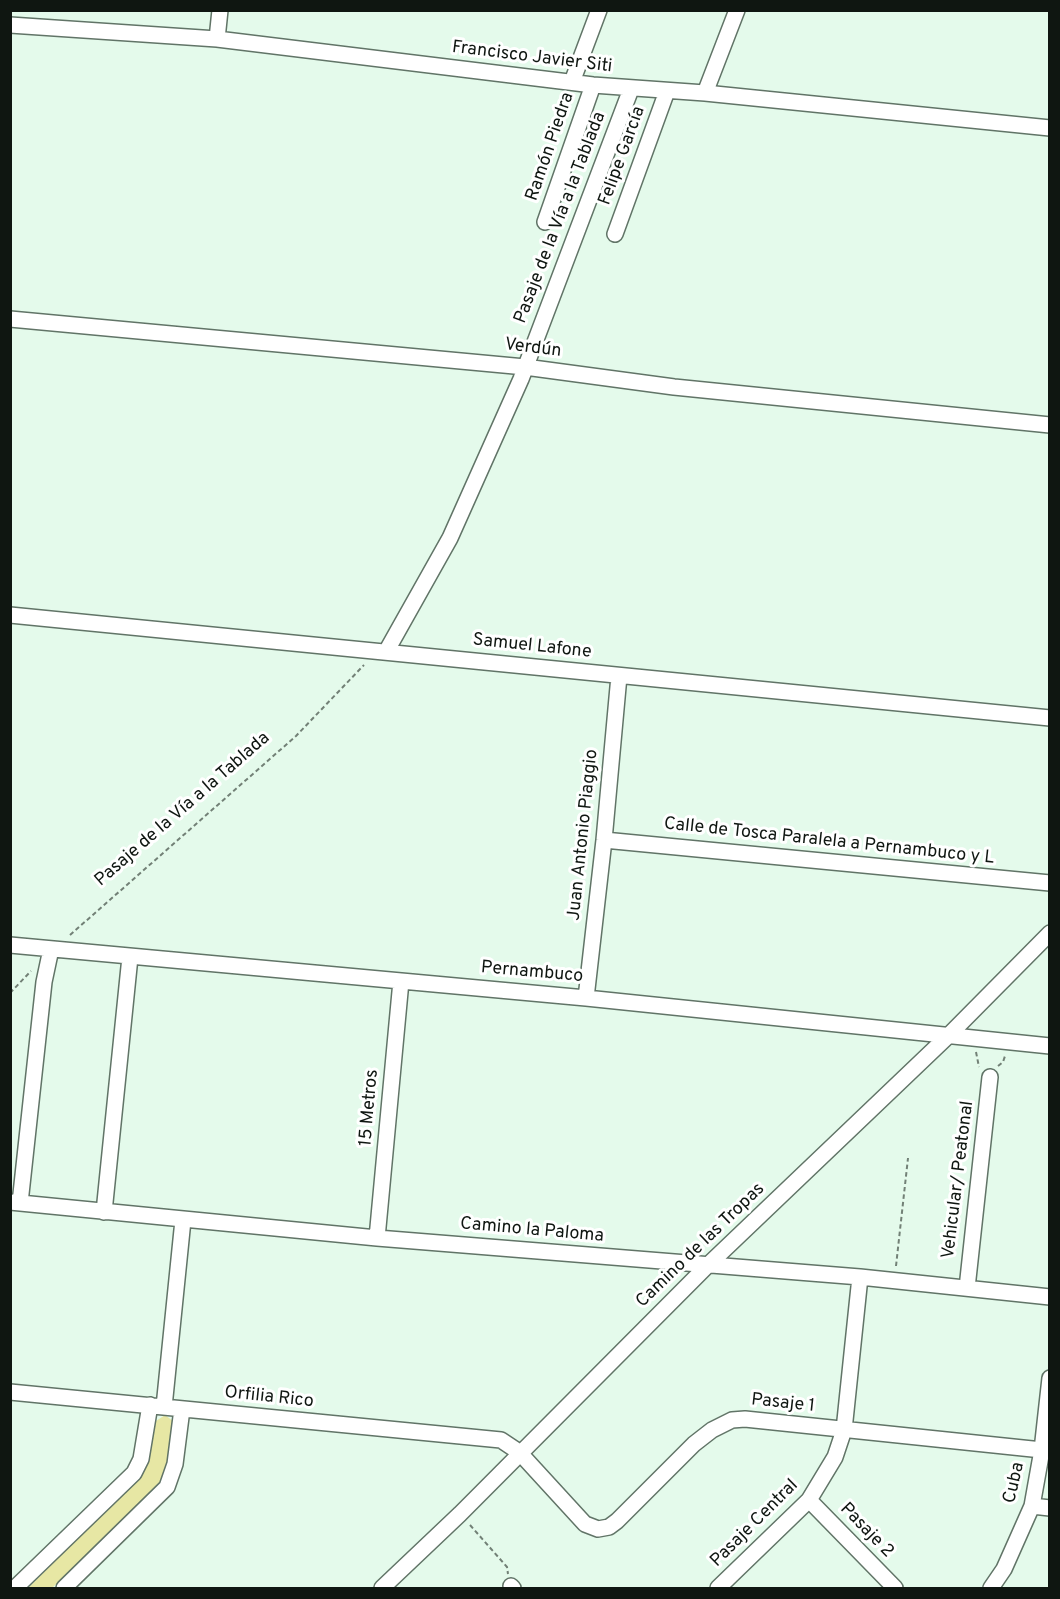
<!DOCTYPE html>
<html>
<head>
<meta charset="utf-8">
<style>
	body { margin:0 }
	#map { position:relative; width:1060px; height:1599px; overflow:hidden; background:#e4faeb; font-family:Overpass,sans-serif }
	canvas { display:block }
	.frame { position:absolute; inset:0; border:12px solid #0f1611; pointer-events:none }
</style>
</head>
<body>
<div id="map">
<canvas width="1060" height="1599"></canvas>
<div class="frame"></div>
</div>
<script>
const ctx = document.querySelector('canvas').getContext('2d');
ctx.lineJoin = 'round';
function paint(path, color) { ctx.fillStyle = color; ctx.fill(path, 'evenodd'); }
const poly = rows => new Path2D(rows.map(r => 'M' + r).join(''));
function strokePath(path, color, width, dash) { ctx.strokeStyle = color; ctx.lineWidth = width; ctx.lineCap = dash ? 'butt' : 'round'; ctx.setLineDash(dash || []); ctx.stroke(path); }
function label(font, color, halo, rows, align = 'center') {
  ctx.font = font + ' Overpass,sans-serif'; ctx.lineWidth = 6; ctx.setLineDash([]); ctx.textBaseline = 'middle'; ctx.strokeStyle = halo; ctx.fillStyle = color; for (const [text, x, y, turn = 0] of rows) {
    ctx.save(); ctx.translate(x, y); ctx.rotate((+turn || 0) * Math.PI / 180); ctx.textAlign = isNaN(turn) ? turn : align; if (halo) ctx.strokeText(text, 0, 0); ctx.fillText(text, 0, 0); ctx.restore();
  }
}
paint(poly([
	[165,1415,173,1421,174,1427,167,1471,159,1485,52,1588,28,1588,138,1479,149,1454,156,1421]
]), '#e7e7a4');
const minor = poly([
	[10,25,217,39,593,85,705,93,1050,128],
	[217,39,220,10],
	[572,82,599,10],
	[705,93,737,10],
	[545,222,593,85],
	[615,234,667,91],
	[10,319,525,367,674,387,1050,425],
	[10,615,1050,718],
	[386,652,450,538,521,379,631,89],
	[604,840,1050,883],
	[10,945,586,998,1050,1046],
	[586,998,604,840,619,676],
	[10,1202,377,1238,860,1277,1050,1297],
	[20,1203,44,982,51,949],
	[104,1212,130,957],
	[377,1238,401,981],
	[967,1288,990,1077],
	[10,1392,501,1440,519,1452,585,1524,598,1529,609,1527,617,1521,694,1444,712,1430,732,1420,745,1419,1042,1450],
	[164,1407,183,1220],
	[809,1500,895,1588],
	[1032,1506,1050,1508],
	[511,1586,513,1588],
	[15,1588,134,1473,141,1459,150,1405],
	[64,1588,167,1487,175,1464,182,1409],
	[382,1588,460,1514,707,1266,948,1036,1050,933],
	[718,1588,809,1500,835,1457,844,1430,860,1277],
	[991,1588,1004,1569,1032,1506,1042,1450,1050,1378]
]);
strokePath(minor, '#617467', 18);
strokePath(poly([
	[70,935,296,736,364,665],
	[10,993,31,971],
	[976,1052,979,1067],
	[998,1066,1003,1062,1005,1056],
	[896,1266,908,1158],
	[470,1525,507,1567,508,1574]
]), '#728076', 2, [4.5, 3]);
strokePath(minor, '#fff', 15);
label('18px', '#0f1611', '#fff', [
	["Francisco Javier Siti",532,58,7],
	["Ramón Piedra",551,147,-71],
	["Felipe García",623,156,-70],
	["Pasaje de la Vía a la Tablada",561,218,-69],
	["Verdún",533,349,7],
	["Samuel Lafone",532,647,6],
	["Pasaje de la Vía a la Tablada",183,810,-41],
	["Juan Antonio Piaggio",584,835,-84],
	["Calle de Tosca Paralela a Pernambuco y L",829,842,6],
	["Pernambuco",532,973,5],
	["15 Metros",370,1108,-85],
	["Vehicular/ Peatonal",959,1180,-83],
	["Camino la Paloma",532,1231,5],
	["Camino de las Tropas",701,1246,-44],
	["Orfilia Rico",269,1398,6],
	["Pasaje 1",783,1404,6],
	["Cuba",1015,1483,-77],
	["Pasaje Central",755,1524,-45],
	["Pasaje 2",866,1531,46]
]);
</script>
</body>
</html>
